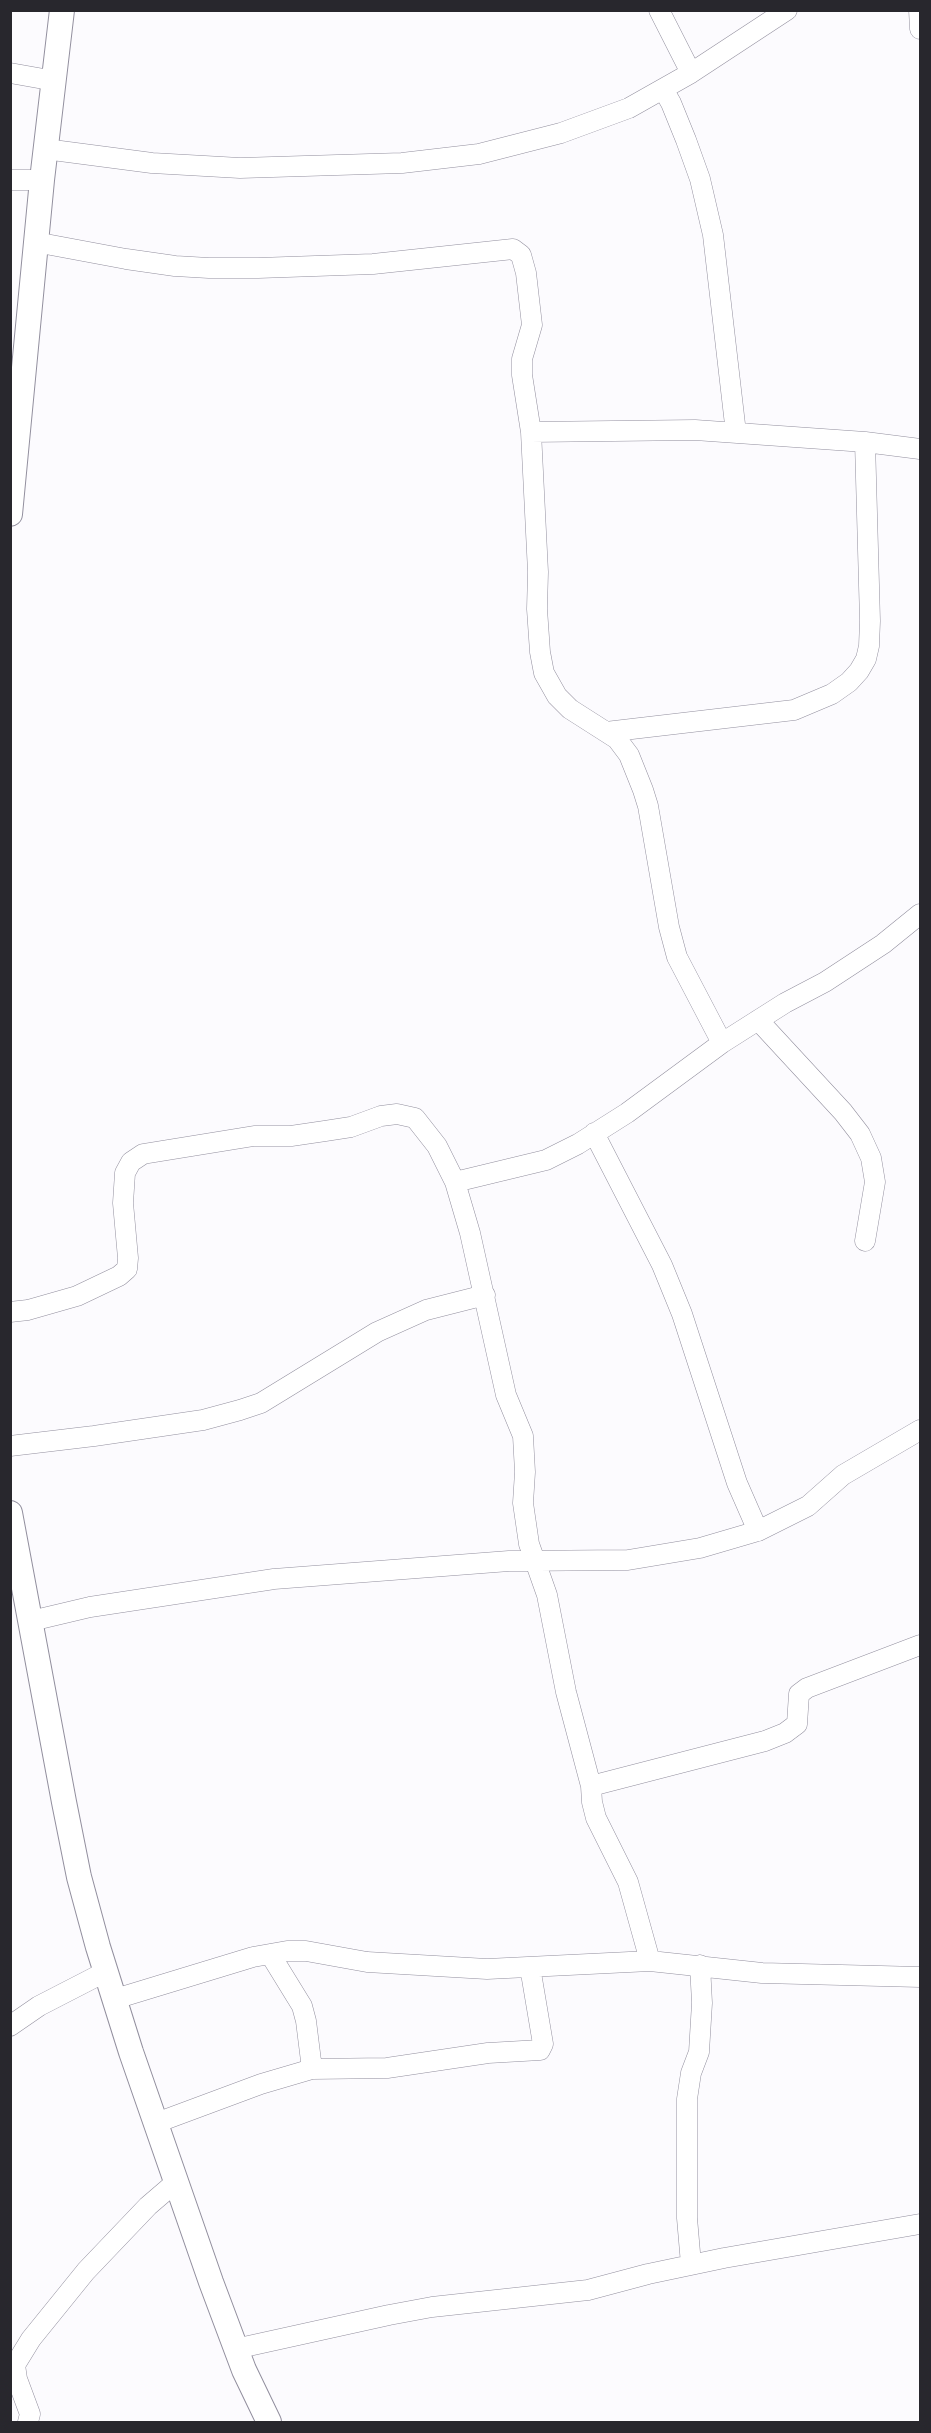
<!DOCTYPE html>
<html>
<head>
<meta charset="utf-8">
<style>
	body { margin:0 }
	#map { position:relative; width:931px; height:2433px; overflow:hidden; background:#fcfbfe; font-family:"Varela Round",sans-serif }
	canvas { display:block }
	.frame { position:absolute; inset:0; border:12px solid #28272d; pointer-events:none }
</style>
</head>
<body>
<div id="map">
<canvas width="931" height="2433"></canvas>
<div class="frame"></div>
</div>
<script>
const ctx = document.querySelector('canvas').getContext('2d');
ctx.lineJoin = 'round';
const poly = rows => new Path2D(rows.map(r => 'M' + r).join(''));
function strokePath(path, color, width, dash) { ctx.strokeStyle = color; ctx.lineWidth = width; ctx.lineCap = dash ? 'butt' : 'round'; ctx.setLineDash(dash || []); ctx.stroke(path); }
const minor = poly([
	[659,10,691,73],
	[919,10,920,29],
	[10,73,55,81],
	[663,89,671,103,686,140,700,179,713,235,736,433],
	[45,149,152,163,240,168,402,163,479,154,561,133,629,108,691,73,787,10],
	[10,180,42,180],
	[35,242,126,259,175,266,209,268,258,268,373,264,513,249,521,255,526,273,532,325,522,359,522,375,531,432,538,572,537,609,540,652,544,673,557,696,570,709,617,739,629,755,643,790,648,806,669,927,677,957,722,1043],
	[531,432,695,430,865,442,920,449],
	[606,732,794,710,832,694,849,682,859,671,866,659,869,646,870,621,865,442],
	[758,1020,843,1112,860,1134,871,1158,875,1182,865,1241],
	[594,1133,662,1265,682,1314,737,1483,758,1531],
	[455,1182,546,1160,578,1144,627,1113,722,1043,785,1003,825,982,883,944,920,914],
	[10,1312,28,1310,77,1296,119,1276,127,1269,128,1258,123,1203,125,1173,131,1162,143,1154,254,1136,291,1136,325,1131,351,1127,381,1116,397,1114,415,1118,437,1146,455,1182,470,1233,506,1395,523,1436,525,1472,523,1503,529,1544,547,1595,566,1692,591,1786,592,1802,596,1818,628,1882,650,1961],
	[10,1446,94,1436,203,1420,240,1410,261,1403,377,1332,426,1310,485,1295],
	[31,1621,90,1607,274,1579,509,1561,628,1560,700,1548,758,1531,808,1506,843,1475,920,1430],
	[591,1786,765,1741,785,1733,797,1724,799,1694,807,1688,920,1645],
	[270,1954,302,2006,306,2021,312,2069],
	[115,1999,253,1957,287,1951,306,1951,367,1962,487,1969,650,1961,762,1973,920,1977],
	[10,2026,39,2006,105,1972],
	[156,2123,261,2084,312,2069,387,2068,488,2053,540,2050,543,2044,530,1967],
	[691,2264,687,2218,687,2099,691,2073,699,2052,702,2003,700,1965],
	[235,2349,389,2315,432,2307,588,2290,648,2274,724,2258,920,2224],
	[28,2422,30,2414,17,2379,15,2365,31,2339,86,2271,148,2206,176,2182]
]);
const tertiary = poly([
	[10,514,42,180,62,10],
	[10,1513,64,1802,79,1877,98,1947,131,2052,211,2282,244,2370,269,2422]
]);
strokePath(minor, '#928f9e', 21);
strokePath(tertiary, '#928f9e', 26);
strokePath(minor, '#fff', 20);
strokePath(tertiary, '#fff', 24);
</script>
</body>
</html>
